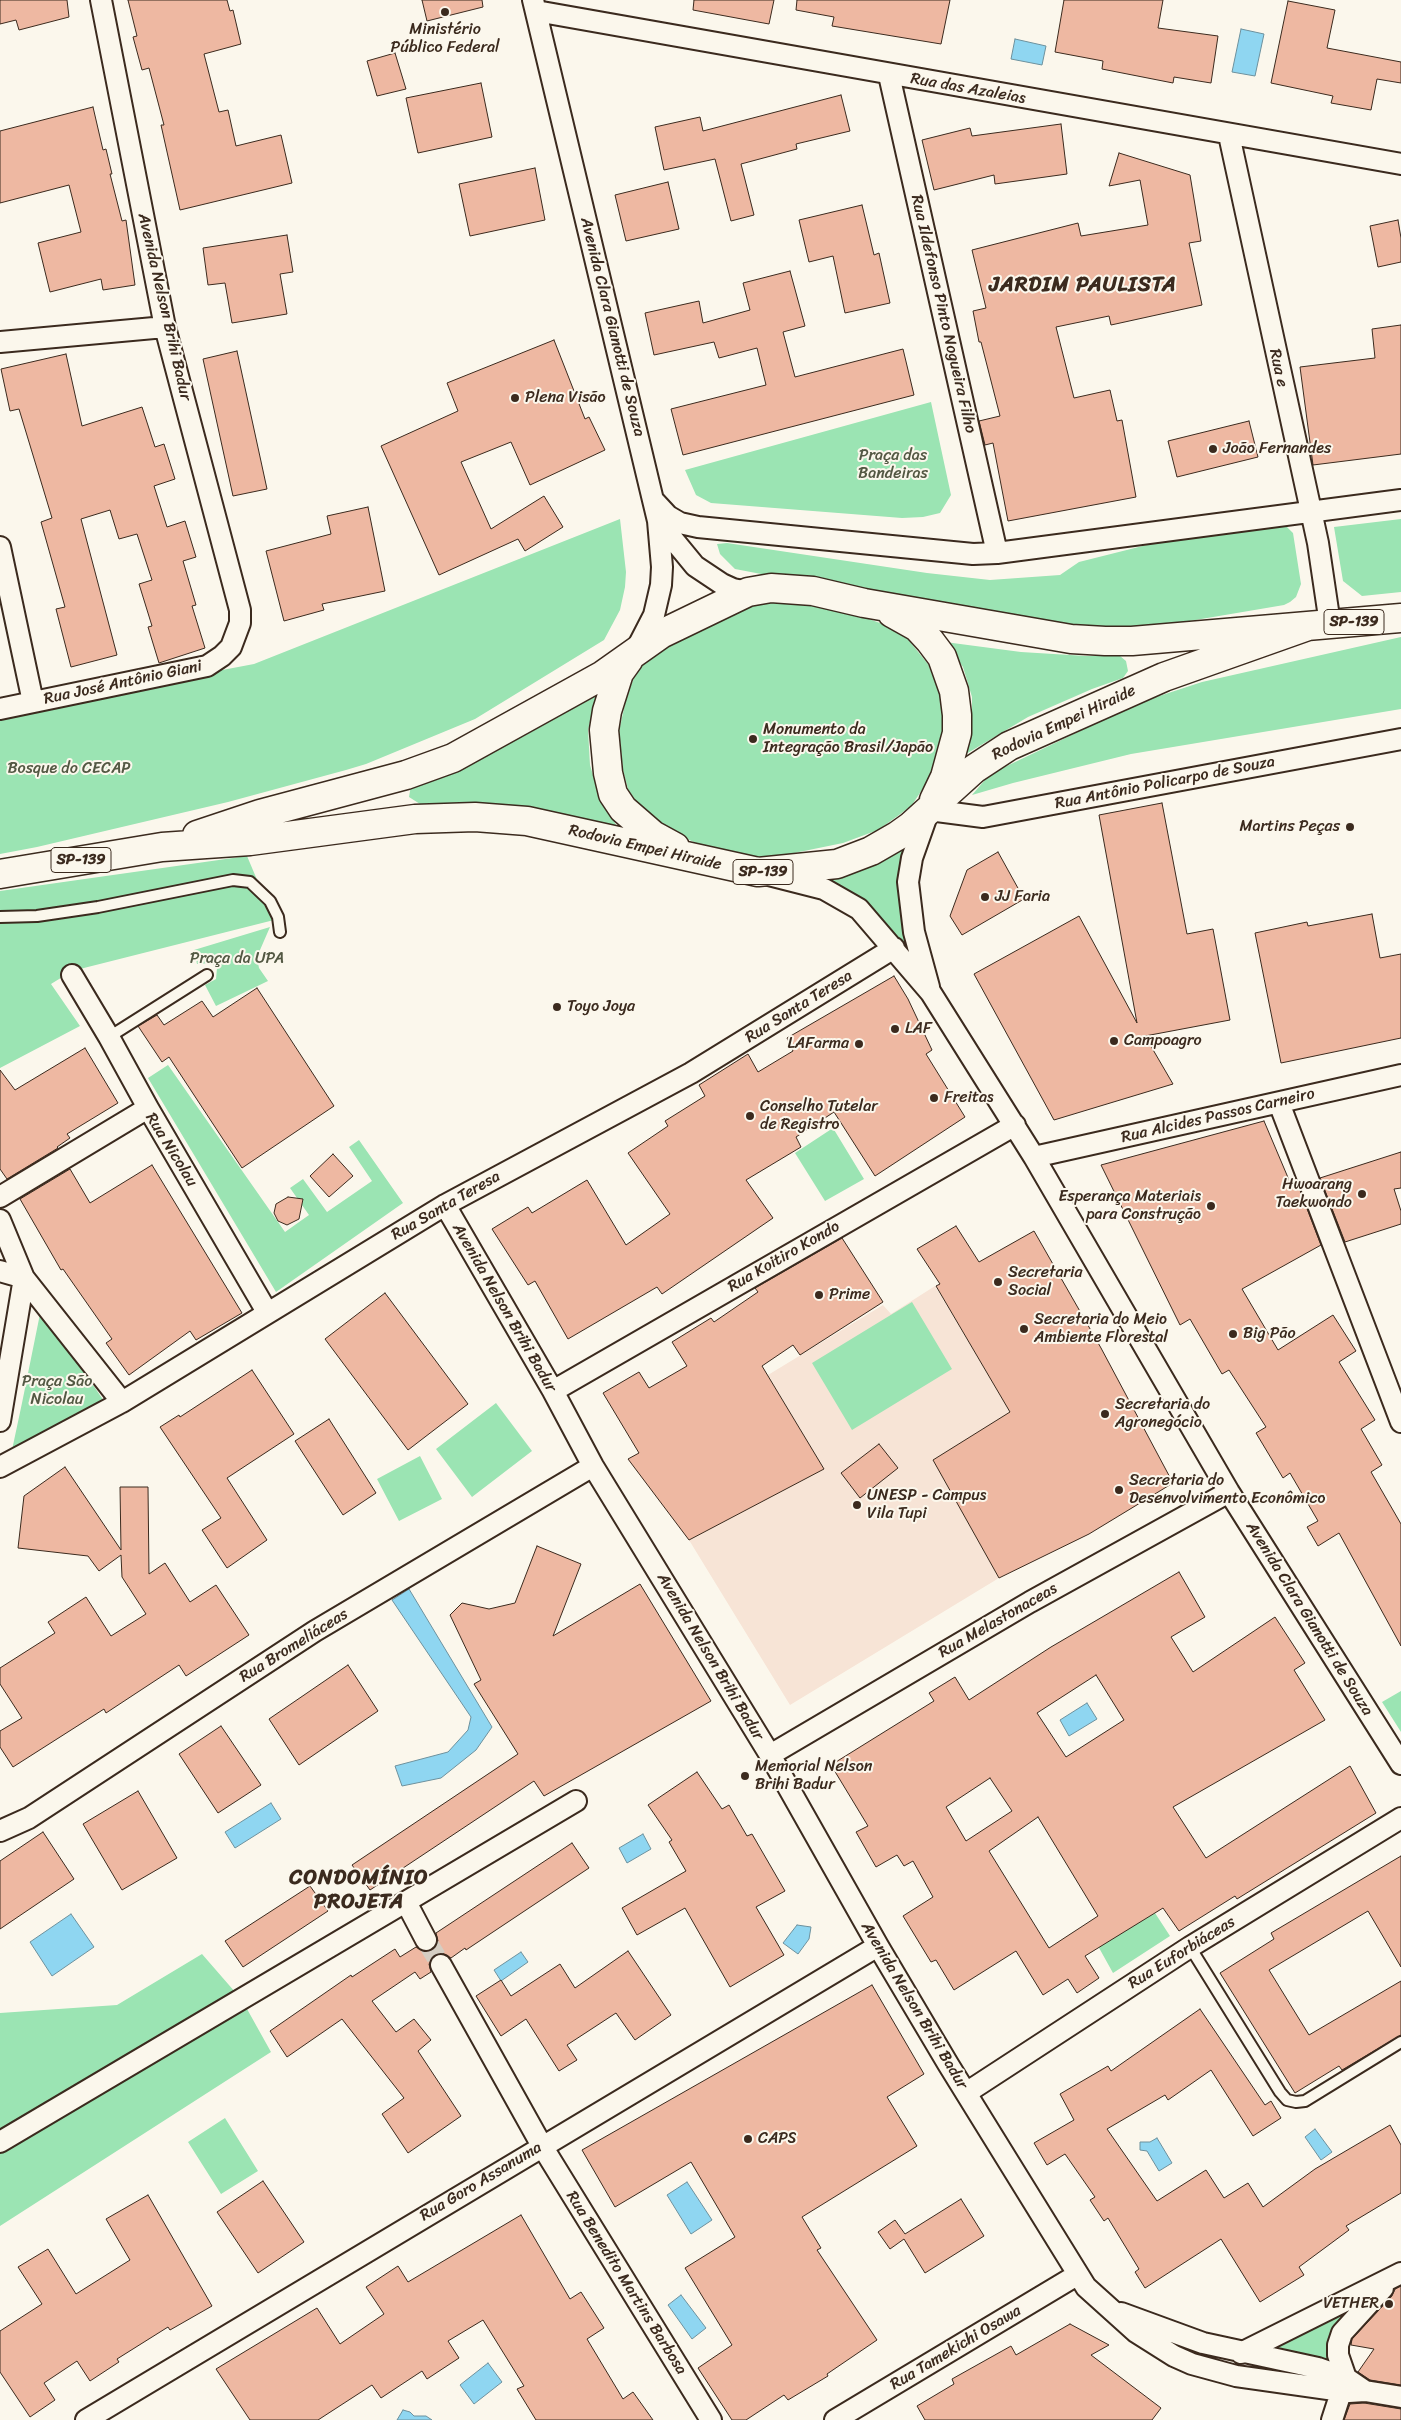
<!DOCTYPE html>
<html>
<head>
<meta charset="utf-8">
<style>
	body { margin:0 }
	canvas { display:block; background:#fbf7ec }
</style>
</head>
<body>
<canvas width="1401" height="2420"></canvas>
<script>
const ctx = document.querySelector('canvas').getContext('2d');
ctx.lineJoin = 'round';
function paint(path, color) { ctx.fillStyle = color; ctx.fill(path, 'evenodd'); }
const poly = rows => new Path2D(rows.map(r => 'M' + r).join(''));
function strokePath(path, color, width, dash) { ctx.strokeStyle = color; ctx.lineWidth = width; ctx.lineCap = dash ? 'butt' : 'round'; ctx.setLineDash(dash || []); ctx.stroke(path); }
function label(font, color, halo, rows, align = 'center') {
  ctx.font = font + ' Sriracha,sans-serif'; ctx.lineWidth = 4; ctx.setLineDash([]); ctx.textBaseline = 'middle'; ctx.strokeStyle = halo; ctx.fillStyle = color; for (const [text, x, y, turn = 0] of rows) {
    ctx.save(); ctx.translate(x, y); ctx.rotate((+turn || 0) * Math.PI / 180); ctx.textAlign = isNaN(turn) ? turn : align; if (halo) ctx.strokeText(text, 0, 0); ctx.fillText(text, 0, 0); ctx.restore();
  }
}
paint(poly([
	[935,1286,1010,1412,933,1460,999,1578,790,1705,689,1540,824,1469,768,1375,883,1305,891,1314]
]), '#f7e4d6');
paint(poly([
	[931,402,951,495,940,513,923,517,902,518,711,503,696,495,685,470],
	[1262,516,1280,520,1293,533,1301,584,1296,597,1290,602,1284,605,1154,627,1106,631,866,594,735,569,720,554,717,544,727,543,927,573,990,580,1060,575,1079,562],
	[620,519,626,572,625,587,620,610,604,640,475,719,366,764,346,770,228,802,37,847,0,854,0,712,254,664],
	[1401,519,1401,592,1362,596,1343,581,1334,527],
	[773,600,811,603,858,615,888,626,906,637,928,664,940,695,943,717,942,733,931,776,912,805,899,815,878,830,843,843,760,860,700,845,681,836,648,814,637,803,628,789,623,770,619,731,627,695,634,678,647,659,672,643,751,604],
	[1401,637,1401,709,1131,754,1013,783,972,795,990,774,1141,702,1202,682],
	[945,642,1021,652,1086,656,1120,656,1126,661,1128,671,1123,678,1092,689,1028,717,961,757,972,728,972,697,963,667],
	[597,695,588,730,590,765,600,799,618,828,420,804,409,797,411,785,524,736],
	[913,841,918,965,804,878,882,862,904,849],
	[247,856,274,920,72,971,51,984,80,1026,0,1068,0,891],
	[270,927,260,950,258,963,259,968,268,981,216,1006,205,985,216,979,217,968,211,963,197,964,194,950],
	[168,1065,285,1232,309,1215,290,1188,303,1179,327,1212,372,1181,349,1147,359,1140,403,1203,276,1292,148,1078],
	[833,1128,864,1179,825,1201,795,1153],
	[912,1302,952,1369,852,1430,812,1363],
	[41,1309,106,1404,12,1450,22,1403],
	[496,1403,532,1451,472,1497,436,1449],
	[420,1456,442,1499,399,1521,377,1479],
	[1401,1691,1401,1732,1382,1702],
	[1155,1913,1170,1936,1113,1973,1098,1946],
	[202,1954,242,2000,271,2052,0,2226,0,2013,117,2005],
	[225,2118,258,2171,221,2194,188,2142],
	[1364,2299,1329,2337,1326,2352,1329,2364,1260,2350]
]), '#9be4b3');
const water = poly([
	[1241,29,1264,34,1255,76,1232,72,1241,29],
	[1015,39,1046,46,1042,65,1011,59,1015,39],
	[409,1589,492,1727,476,1750,441,1778,402,1786,395,1766,448,1752,468,1730,471,1717,392,1600,409,1589],
	[1087,1703,1097,1719,1069,1736,1060,1720,1087,1703],
	[271,1803,281,1819,235,1848,225,1832,271,1803],
	[643,1834,651,1849,627,1863,619,1848,643,1834],
	[71,1914,94,1947,52,1976,30,1942,71,1914],
	[797,1925,811,1927,809,1939,798,1954,783,1943,797,1925],
	[521,1952,528,1962,501,1981,494,1970,521,1952],
	[1315,2129,1332,2152,1321,2160,1305,2137,1315,2129],
	[1157,2138,1172,2163,1159,2171,1147,2151,1140,2150,1140,2142,1150,2142,1157,2138],
	[687,2182,712,2220,691,2234,667,2195,687,2182],
	[681,2295,706,2328,692,2339,668,2305,681,2295],
	[488,2363,502,2382,474,2404,460,2385,488,2363],
	[403,2410,410,2412,414,2416,426,2416,432,2420,397,2420,403,2410]
]);
paint(water, '#8fd6f1');
strokePath(water, '#6d919d', 1);
const building = poly([
	[0,0,67,0,69,17,19,30,16,20,0,24,0,0],
	[128,0,227,0,230,11,233,10,241,44,204,54,219,112,228,110,236,146,281,135,292,183,180,210,161,125,164,125,149,68,142,70,133,37,137,36,128,0],
	[422,0,482,0,483,7,427,21,422,0],
	[694,0,774,0,769,24,693,10,694,0],
	[797,0,950,0,941,44,832,26,834,17,796,10,797,0],
	[1064,0,1163,0,1158,28,1218,36,1211,83,1174,77,1173,83,1102,69,1103,61,1055,52,1064,0],
	[1288,1,1335,10,1327,48,1401,62,1401,83,1377,79,1371,110,1331,103,1333,96,1271,83,1288,1],
	[395,53,406,89,377,96,367,61,395,53],
	[481,83,492,137,418,153,406,98,481,83],
	[841,95,850,131,796,144,797,149,741,164,754,215,731,221,715,159,664,170,655,127,700,117,703,131,841,95],
	[93,107,103,150,106,149,112,174,110,174,122,221,126,220,135,285,103,290,101,279,50,292,38,243,81,232,69,185,0,203,0,131,93,107],
	[1061,124,1067,174,995,184,994,175,934,190,922,140,970,128,972,136,1061,124],
	[1119,153,1190,175,1201,241,1189,243,1202,305,1111,325,1109,316,1056,327,1074,398,1110,390,1117,421,1122,420,1136,497,1008,521,993,443,985,445,979,421,1000,416,981,342,979,342,973,311,986,308,972,250,1078,223,1081,236,1148,225,1140,180,1109,186,1119,153],
	[535,168,545,220,470,236,459,184,535,168],
	[668,182,679,229,626,241,615,195,668,182],
	[862,205,874,255,879,253,890,303,845,313,833,256,809,262,799,220,862,205],
	[1398,220,1401,238,1401,262,1378,267,1370,226,1398,220],
	[287,235,293,272,280,274,287,314,232,323,225,283,208,285,203,248,287,235],
	[790,271,805,326,783,332,795,377,903,349,914,395,683,455,671,409,766,385,757,348,719,358,714,342,654,355,645,313,699,301,703,323,750,310,743,283,790,271],
	[1401,325,1401,454,1313,465,1300,367,1375,358,1372,329,1401,325],
	[554,340,585,419,589,417,605,450,530,485,511,442,461,462,491,529,544,496,563,527,525,551,518,539,439,575,381,446,458,411,447,383,554,340],
	[237,351,267,489,233,496,203,359,237,351],
	[66,354,82,426,142,407,155,447,164,444,175,479,154,486,167,527,185,521,196,557,183,561,196,605,192,606,205,648,159,663,148,627,152,626,139,584,152,580,137,534,119,539,110,510,81,519,117,655,71,667,56,609,65,607,41,522,52,518,19,409,10,411,1,369,66,354],
	[1249,421,1258,457,1177,477,1168,441,1249,421],
	[368,507,385,591,322,604,324,610,284,621,266,551,331,534,327,516,368,507],
	[1162,803,1187,934,1213,929,1230,1020,1145,1036,1173,1084,1054,1120,974,974,1079,916,1137,1023,1099,815,1162,803],
	[998,852,1024,899,962,935,950,916,967,870,998,852],
	[1372,914,1380,958,1401,954,1401,1038,1281,1063,1255,933,1307,922,1308,926,1372,914],
	[894,976,908,999,932,1050,926,1054,965,1117,875,1176,834,1112,796,1137,801,1147,746,1180,773,1218,662,1294,657,1287,568,1339,535,1281,528,1285,492,1229,528,1207,532,1213,587,1180,626,1245,670,1214,628,1153,668,1126,665,1121,705,1096,699,1085,748,1054,758,1072,793,1051,787,1038,894,976],
	[257,988,334,1106,242,1168,169,1057,162,1062,138,1026,157,1015,164,1025,202,1001,213,1017,257,988],
	[85,1048,118,1103,67,1134,70,1138,57,1147,58,1148,7,1179,0,1169,0,1070,15,1090,85,1048],
	[1264,1121,1292,1187,1298,1185,1321,1245,1242,1289,1278,1350,1333,1315,1356,1351,1339,1362,1375,1420,1361,1429,1382,1465,1371,1472,1401,1524,1401,1646,1339,1533,1318,1546,1307,1527,1318,1521,1290,1473,1283,1478,1256,1433,1266,1427,1229,1370,1222,1374,1190,1319,1180,1325,1101,1165,1264,1121],
	[1401,1152,1401,1188,1394,1189,1401,1211,1401,1224,1345,1242,1320,1178,1401,1152],
	[333,1154,353,1176,329,1197,310,1176,333,1154],
	[152,1165,242,1313,196,1340,190,1331,129,1375,106,1343,112,1339,63,1269,61,1270,20,1199,70,1169,90,1203,152,1165],
	[288,1197,303,1199,299,1219,287,1225,278,1221,274,1213,276,1204,288,1197],
	[956,1226,979,1262,1034,1231,1101,1348,1173,1483,1089,1534,999,1578,933,1460,1010,1412,936,1286,940,1284,917,1249,956,1226],
	[842,1238,883,1302,800,1355,793,1345,762,1366,824,1469,689,1540,628,1459,639,1453,603,1393,639,1372,649,1388,687,1366,672,1342,711,1318,714,1322,758,1292,755,1288,842,1238],
	[385,1293,468,1404,408,1450,325,1339,385,1293],
	[252,1370,294,1434,227,1478,267,1540,227,1568,202,1530,221,1518,160,1427,179,1415,180,1417,252,1370],
	[329,1419,376,1493,343,1515,295,1441,329,1419],
	[879,1444,898,1468,860,1498,841,1473,879,1444],
	[65,1467,121,1550,120,1487,148,1487,149,1574,165,1563,190,1602,216,1585,249,1635,186,1676,179,1665,106,1713,104,1709,13,1767,0,1747,0,1731,22,1718,0,1684,0,1668,55,1633,48,1622,86,1597,111,1636,146,1614,122,1577,121,1555,99,1571,88,1556,18,1548,24,1496,65,1467],
	[537,1546,581,1564,553,1636,640,1584,711,1701,544,1796,534,1781,370,1890,352,1865,518,1754,474,1684,481,1680,450,1615,462,1603,489,1609,515,1603,537,1546],
	[1179,1572,1205,1617,1171,1637,1193,1672,1275,1617,1305,1663,1294,1670,1325,1720,1173,1807,1206,1858,1350,1766,1376,1813,1237,1899,1235,1896,1179,1931,1163,1908,1085,1956,1099,1978,1077,1993,1068,1979,1043,1995,1016,1951,954,1990,936,1960,931,1962,903,1916,933,1897,913,1861,904,1866,897,1855,876,1867,856,1832,868,1826,831,1765,934,1701,929,1693,955,1677,969,1700,1051,1647,1179,1572],
	[1096,1675,1124,1720,1066,1757,1037,1713,1096,1675],
	[990,1778,1012,1811,966,1841,946,1807,990,1778],
	[1038,1817,1098,1916,1049,1948,989,1851,1038,1817],
	[348,1665,378,1711,299,1765,269,1719,348,1665],
	[221,1726,261,1785,218,1813,179,1754,221,1726],
	[697,1772,722,1809,729,1805,747,1836,752,1834,785,1891,756,1907,784,1955,730,1987,685,1908,637,1935,622,1908,686,1871,669,1842,672,1840,648,1805,697,1772],
	[138,1791,177,1858,122,1890,83,1824,138,1791],
	[43,1832,74,1879,0,1929,0,1861,43,1832],
	[572,1843,589,1868,466,1950,465,1948,451,1958,442,1953,435,1955,429,1964,431,1972,420,1979,415,1972,372,2001,396,2032,414,2019,431,2040,418,2051,461,2116,408,2153,382,2114,404,2098,342,2019,287,2057,270,2031,351,1975,352,1977,395,1949,400,1957,416,1947,425,1952,432,1950,438,1941,436,1933,572,1843],
	[1401,1856,1401,1967,1368,1911,1269,1970,1309,2035,1401,1981,1401,2035,1342,2070,1339,2066,1295,2093,1220,1973,1274,1939,1271,1933,1401,1856],
	[310,1886,328,1911,243,1967,225,1941,310,1886],
	[628,1951,671,2015,635,2040,616,2013,567,2045,577,2060,559,2071,526,2019,501,2036,476,1996,501,1980,511,1996,560,1964,575,1988,628,1951],
	[872,1985,924,2074,887,2097,917,2146,802,2217,821,2248,817,2250,877,2340,827,2374,828,2376,788,2400,784,2395,746,2420,732,2420,698,2368,732,2345,685,2268,735,2237,691,2162,615,2207,582,2150,872,1985],
	[1200,2009,1265,2105,1271,2101,1281,2118,1253,2136,1211,2070,1168,2100,1165,2095,1107,2129,1157,2201,1206,2170,1224,2198,1248,2183,1263,2207,1315,2169,1390,2125,1401,2145,1401,2193,1346,2226,1349,2230,1299,2267,1304,2275,1260,2302,1221,2239,1145,2288,1135,2272,1139,2269,1108,2218,1104,2221,1090,2200,1095,2197,1065,2154,1047,2165,1034,2143,1074,2120,1060,2094,1108,2066,1111,2071,1200,2009],
	[263,2181,304,2242,258,2273,217,2212,263,2181],
	[148,2195,212,2306,170,2330,168,2327,117,2359,119,2362,90,2381,77,2361,44,2383,55,2400,30,2417,0,2372,0,2331,42,2304,18,2267,48,2249,76,2294,130,2260,106,2219,148,2195],
	[961,2199,984,2236,925,2273,904,2239,890,2249,878,2232,895,2220,905,2234,961,2199],
	[521,2215,570,2299,581,2292,604,2328,587,2339,623,2399,633,2392,653,2420,536,2420,517,2389,524,2386,483,2320,448,2341,459,2358,427,2379,422,2371,381,2398,372,2385,318,2420,250,2420,216,2369,317,2308,340,2344,384,2314,366,2287,398,2266,408,2282,521,2215],
	[1401,2286,1401,2385,1370,2380,1358,2372,1374,2349,1351,2345,1352,2339,1392,2296,1395,2289,1401,2286],
	[1070,2324,1109,2345,1091,2355,1161,2408,1152,2420,925,2420,917,2406,954,2384,952,2379,1011,2346,1016,2355,1070,2324],
	[1364,2403,1401,2409,1401,2420,1344,2420,1350,2404,1364,2403]
]);
paint(building, '#eeb8a2');
strokePath(building, '#3b2a1e', 1);
strokePath(poly([
	[426,1940,441,1965]
]), '#d5cec3', 20, [20, 10]);
const lane = poly([
	[0,917,37,916,98,907,233,880,250,882,270,901,278,917,280,932],
	[109,1037,207,975],
	[1190,1947,1280,2092,1287,2100,1296,2102,1305,2101,1401,2042]
]);
const street = poly([
	[533,0,658,521,662,567,661,585,654,615,637,648],
	[536,11,1401,164],
	[889,75,997,553],
	[1229,135,1318,543,1330,624],
	[0,342,165,327],
	[655,502,668,516,680,523,698,527,973,554,997,553,1401,500],
	[658,521,695,566,722,584,733,589,748,592],
	[0,547,33,702],
	[0,709,207,666,222,656,231,647,240,623,240,610,165,327,101,0],
	[769,875,824,889,859,909,931,993,1034,1157,1229,1492,1401,1764],
	[72,975,109,1037,148,1108],
	[929,987,914,932,908,882,912,858,929,810,983,817,1401,739],
	[1279,1103,1401,1422],
	[1034,1157,1401,1075],
	[0,1197,148,1108,267,1312],
	[445,1205,553,1391,593,1466,770,1755,878,1946,948,2064,1086,2287,1136,2332,1174,2356,1192,2364,1236,2376,1349,2392,1365,2391,1401,2397],
	[0,1220,24,1278,122,1402],
	[0,1271,24,1278],
	[553,1391,1015,1125],
	[0,1421,24,1278],
	[0,1467,122,1402,445,1205,691,1073,894,948],
	[770,1755,1030,1602,1229,1492],
	[0,1831,29,1818,315,1631,593,1466],
	[406,1902,426,1940],
	[441,1965,542,2146,711,2420],
	[966,2093,1190,1947,1401,1818],
	[0,2142,576,1801],
	[1121,2313,1203,2343,1318,2368,1346,2378,1365,2391],
	[1241,2353,1401,2273],
	[1346,2378,1338,2355,1338,2345,1342,2333,1383,2288],
	[86,2420,878,1946],
	[835,2420,1077,2275],
	[1332,2420,1345,2380]
]);
const primary = poly([
	[892,613,917,627,930,641,942,657,954,691,957,715,957,733,945,777,934,800],
	[629,659,619,673,607,711,604,730,608,773,613,794,623,809,653,835,675,847],
	[197,835,260,814,406,775,453,758,603,675,661,634,748,592,771,588,813,591,864,603,1071,639,1105,641,1132,641,1401,618],
	[0,874,162,847,250,841,415,819,475,817,527,821,758,872,837,864,871,851,897,836,911,826,974,769,1009,746,1164,677,1308,626]
]);
strokePath(lane, '#3b2a1e', 14);
strokePath(street, '#3b2a1e', 24);
strokePath(primary, '#3b2a1e', 31);
strokePath(lane, '#fbf7ec', 10);
strokePath(street, '#fbf7ec', 20);
strokePath(primary, '#fbf7ec', 28);
for (const [x, y, r, color] of [
	[445,12,5,"#3b2a1e"],
	[515,398,5,"#3b2a1e"],
	[1213,449,5,"#3b2a1e"],
	[753,739,5,"#3b2a1e"],
	[1350,827,5,"#3b2a1e"],
	[985,897,5,"#3b2a1e"],
	[557,1007,5,"#3b2a1e"],
	[895,1029,5,"#3b2a1e"],
	[1114,1041,5,"#3b2a1e"],
	[859,1044,5,"#3b2a1e"],
	[934,1098,5,"#3b2a1e"],
	[750,1116,5,"#3b2a1e"],
	[1362,1194,5,"#3b2a1e"],
	[1211,1206,5,"#3b2a1e"],
	[998,1282,5,"#3b2a1e"],
	[819,1295,5,"#3b2a1e"],
	[1024,1329,5,"#3b2a1e"],
	[1233,1334,5,"#3b2a1e"],
	[1105,1414,5,"#3b2a1e"],
	[1119,1490,5,"#3b2a1e"],
	[857,1505,5,"#3b2a1e"],
	[745,1776,5,"#3b2a1e"],
	[748,2139,5,"#3b2a1e"],
	[1389,2304,5,"#3b2a1e"]
]) { const dot = new Path2D(); dot.arc(x, y, r, 0, 2 * Math.PI); ctx.fillStyle = color; ctx.fill(dot); strokePath(dot, '#fbf7ec', 2); }
for (const [x, y, w] of [
	[1354,622,60],
	[81,860,60],
	[763,872,60]
]) { const box = new Path2D(); box.roundRect(x - w / 2, y - 12.5, w, 25, 4); ctx.fillStyle = '#fbf7ec'; ctx.fill(box); strokePath(box, '#3b2a1e', 1); }
label('bold 15px', '#3b2a1e', null, [
	["SP-139",1354,622],
	["SP-139",81,860],
	["SP-139",763,872]
]);
label('16px', '#3b2a1e', '#fbf7ec', [
	["Ministério",445,30,"center"],
	["Público Federal",445,48,"center"],
	["Plena Visão",525,398],
	["João Fernandes",1223,449],
	["Monumento da",763,730],
	["Integração Brasil/Japão",763,748],
	["Martins Peças",1340,827,"right"],
	["JJ Faria",995,897],
	["Toyo Joya",567,1007],
	["LAF",905,1029],
	["Campoagro",1124,1041],
	["LAFarma",849,1044,"right"],
	["Freitas",944,1098],
	["Conselho Tutelar",760,1107],
	["de Registro",760,1125],
	["Hwoarang",1352,1185,"right"],
	["Taekwondo",1352,1203,"right"],
	["Esperança Materiais",1201,1197,"right"],
	["para Construção",1201,1215,"right"],
	["Secretaria",1008,1273],
	["Social",1008,1291],
	["Prime",829,1295],
	["Secretaria do Meio",1034,1320],
	["Ambiente Florestal",1034,1338],
	["Big Pão",1243,1334],
	["Secretaria do",1115,1405],
	["Agronegócio",1115,1423],
	["Secretaria do",1129,1481],
	["Desenvolvimento Econômico",1129,1499],
	["UNESP - Campus",867,1496],
	["Vila Tupi",867,1514],
	["Memorial Nelson",755,1767],
	["Brihi Badur",755,1785],
	["CAPS",758,2139],
	["VETHER",1379,2304,"right"]
], 'left');
label('16px', '#3b2a1e', '#fbf7ec', [
	["Rua das Azaleias",968,89,10],
	["Avenida Nelson Brihi Badur",164,307,77],
	["Rua Ildefonso Pinto Nogueira Filho",943,314,77],
	["Avenida Clara Gianotti de Souza",612,327,76],
	["Rua e",1278,368,78],
	["Rua José Antônio Giani",123,683,-12],
	["Rodovia Empei Hiraide",1064,723,-25],
	["Rua Antônio Policarpo de Souza",1165,783,-11],
	["Rodovia Empei Hiraide",645,848,13],
	["Rua Santa Teresa",799,1007,-32],
	["Rua Alcides Passos Carneiro",1218,1116,-13],
	["Rua Nicolau",171,1150,58],
	["Rua Santa Teresa",446,1206,-30],
	["Rua Koitiro Kondo",784,1257,-30],
	["Avenida Nelson Brihi Badur",504,1308,60],
	["Avenida Clara Gianotti de Souza",1309,1619,58],
	["Rua Melastonaceas",998,1621,-30],
	["Rua Bromeliáceas",294,1646,-32],
	["Avenida Nelson Brihi Badur",710,1657,59],
	["Rua Euforbiáceas",1182,1953,-32],
	["Avenida Nelson Brihi Badur",914,2006,59],
	["Rua Goro Assanuma",481,2182,-31],
	["Rua Benedito Martins Barbosa",626,2283,58],
	["Rua Tamekichi Osawa",956,2348,-31]
]);
label('16px', '#535843', '#fbf7ec', [
	["Praça das",893,456],
	["Bandeiras",893,474],
	["Bosque do CECAP",69,769],
	["Praça da UPA",237,959],
	["Praça São",57,1382],
	["Nicolau",57,1400]
]);
ctx.letterSpacing = '1px';
label('bold 21px', '#3b2a1e', '#fbf7ec', [
	["JARDIM PAULISTA",1083,286],
	["CONDOMÍNIO",359,1879],
	["PROJETA",359,1903]
]);
ctx.letterSpacing = '0px';
</script>
</body>
</html>
